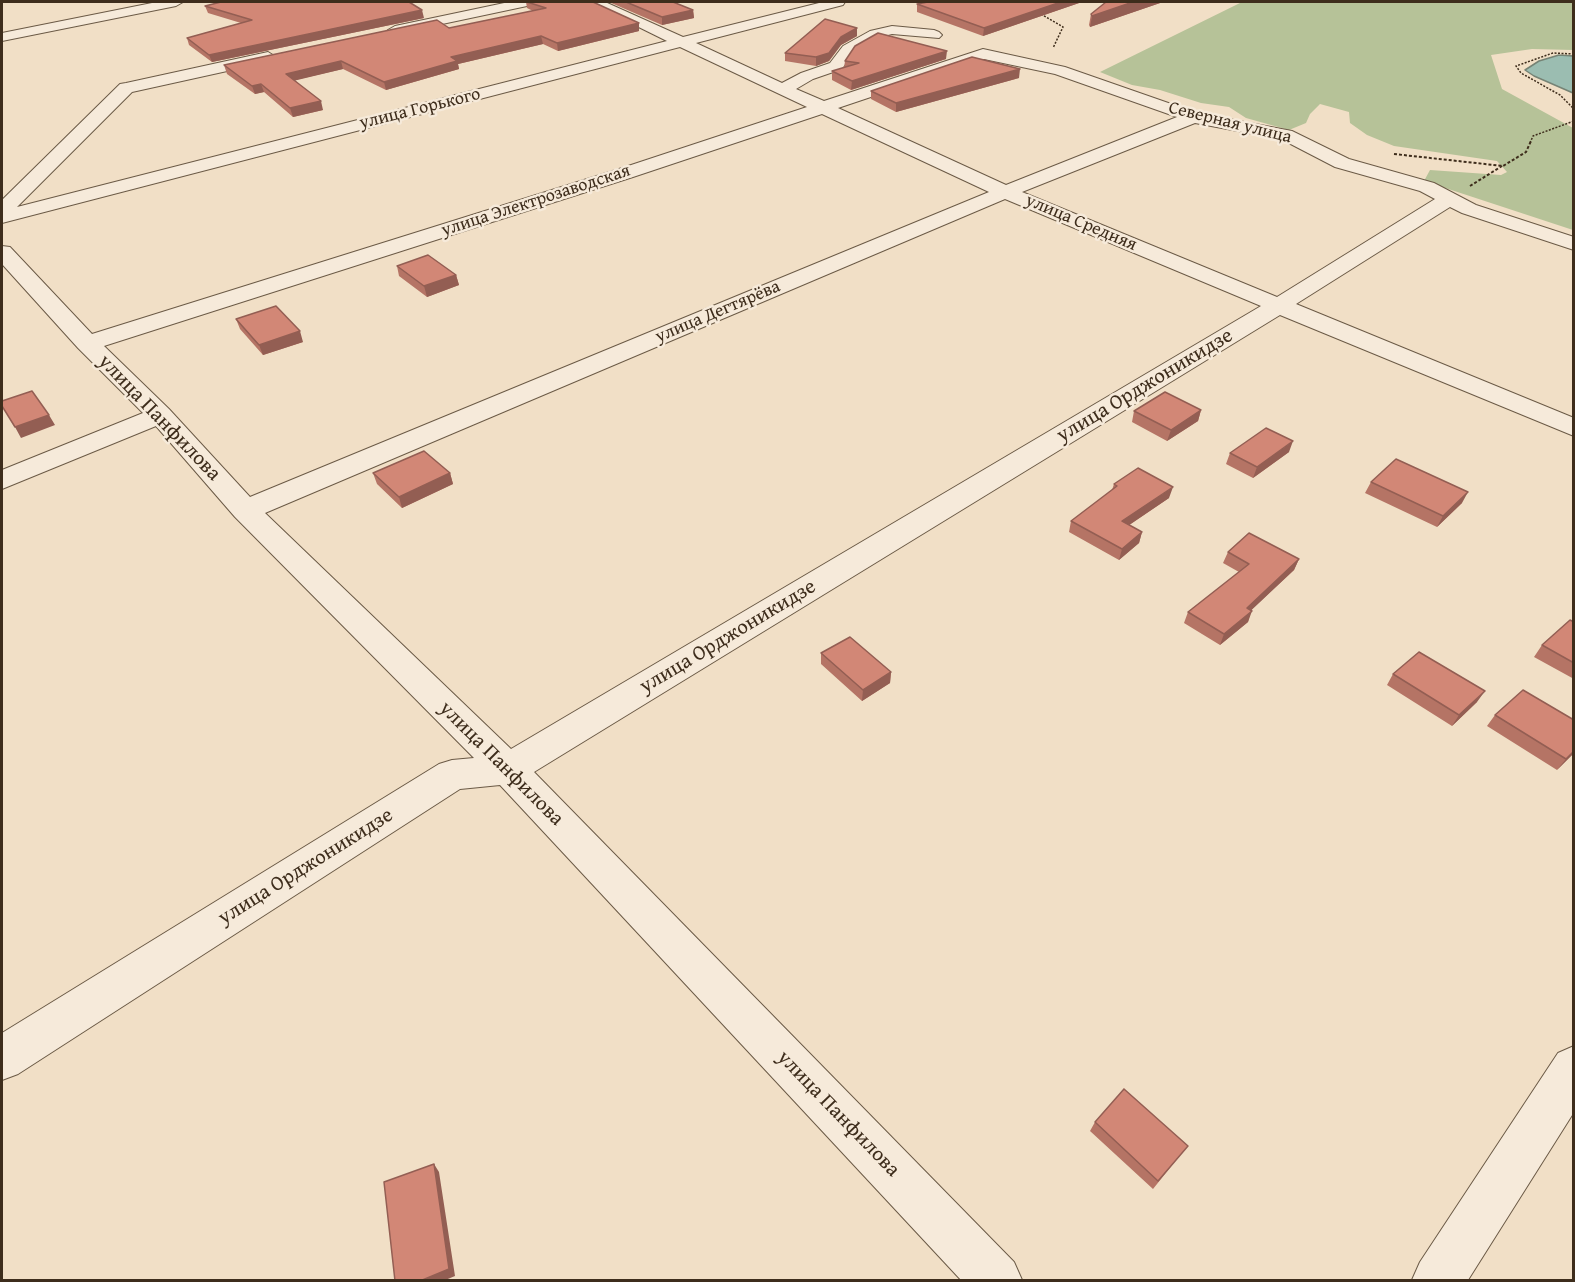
<!DOCTYPE html>
<html>
<head>
<meta charset="utf-8">
<style>
	body { margin:0 }
	#map { position:relative; width:1575px; height:1282px; overflow:hidden; background:#f1dfc6; font-family:"Gentium Book Plus",serif }
	canvas { display:block }
	.frame { position:absolute; inset:0; border:3px solid #3e2d1c; pointer-events:none }
</style>
</head>
<body>
<div id="map">
<canvas width="1575" height="1282"></canvas>
<div class="frame"></div>
</div>
<script>
const ctx = document.querySelector('canvas').getContext('2d');
ctx.lineJoin = 'round';
function paint(path, color) { ctx.fillStyle = color; ctx.fill(path, 'evenodd'); }
const poly = rows => new Path2D(rows.map(r => 'M' + r).join(''));
function strokePath(path, color, width, dash) { ctx.strokeStyle = color; ctx.lineWidth = width; ctx.lineCap = dash ? 'butt' : 'round'; ctx.setLineDash(dash || []); ctx.stroke(path); }
function label(font, color, halo, rows, align = 'center') {
  ctx.font = font + ' "Gentium Book Plus",serif'; ctx.lineWidth = 5; ctx.setLineDash([]); ctx.textBaseline = 'middle'; ctx.strokeStyle = halo; ctx.fillStyle = color; for (const [text, x, y, turn = 0] of rows) {
    ctx.save(); ctx.translate(x, y); ctx.rotate((+turn || 0) * Math.PI / 180); ctx.textAlign = isNaN(turn) ? turn : align; if (halo) ctx.strokeText(text, 0, 0); ctx.fillText(text, 0, 0); ctx.restore();
  }
}
paint(poly([
	[1242,2,1573,2,1573,50,1532,49,1491,55,1502,89,1573,128,1573,230,1424,181,1430,170,1501,175,1507,172,1497,161,1394,146,1367,135,1350,123,1349,112,1320,104,1310,114,1306,123,1289,130,1246,118,1229,107,1201,103,1160,90,1132,85,1100,72]
]), '#b6c298');
const water = poly([
	[1559,55,1573,56,1573,93,1534,76,1525,70,1539,61,1559,55]
]);
paint(water, '#9bbdb1');
strokePath(water, '#768375', 1.5);
const minor = poly([
	[157,2,183,2,176,6,2,41,2,33,157,2],
	[509,2,534,2,527,6,395,34,388,30,395,26,509,2],
	[588,2,605,2,683,37,823,2,845,2,843,5,696,43,782,83,801,73,830,63,843,46,870,31,892,26,934,30,939,32,942,35,939,38,892,34,880,37,853,52,842,69,813,79,796,89,824,101,983,49,1065,67,1197,113,1292,131,1349,159,1434,183,1476,205,1574,237,1574,250,1462,213,1450,207,1296,304,1574,418,1574,436,1280,315,534,772,1014,1262,1022,1280,961,1280,500,785,460,789,18,1074,2,1080,2,1033,439,764,452,760,474,758,235,517,156,426,2,489,2,470,143,413,78,348,2,264,2,246,10,247,92,334,619,169,807,107,680,47,2,223,2,200,120,84,126,83,268,52,276,57,268,62,132,92,17,207,667,41,588,2],
	[984,59,1055,74,1177,117,1006,185,838,108,984,59],
	[822,114,989,192,250,497,169,409,104,346,633,177,822,114],
	[1195,123,1281,139,1335,167,1420,191,1435,199,1277,297,1022,192,1195,123],
	[1005,199,1261,306,511,749,265,513,1005,199],
	[1574,1046,1574,1112,1468,1280,1412,1280,1420,1262,1558,1053,1574,1046]
]);
strokePath(minor, '#6b5a46', 2);
strokePath(poly([
	[1041,14,1063,27,1053,48],
	[1574,54,1553,53,1516,66,1521,73,1560,95,1574,109],
	[1530,143,1533,136,1574,121]
]), '#3e2d1c', 1.5, [2, 1.5]);
strokePath(poly([
	[1394,154,1503,166,1526,152,1531,141],
	[1470,186,1502,166]
]), '#3e2d1c', 2, [3, 2]);
paint(minor, '#f6eada');
paint(poly([
	[526,2,592,2,639,31,558,51,543,44,458,64,459,69,386,90,343,69,295,80,323,110,293,117,264,92,255,94,227,74,224,65,449,28,533,11,527,8],
	[609,2,673,2,693,10,694,18,662,25],
	[921,2,1082,2,983,36,917,12,917,4,924,3],
	[1106,2,1163,2,1090,27,1089,25,1091,14],
	[205,6,424,18,212,62,189,45,187,38,241,23,208,13],
	[857,28,857,36,841,45,829,61,816,66,785,61,785,53],
	[946,59,851,90,832,80,832,71,844,68,845,61],
	[1019,78,896,112,871,99,871,91],
	[397,266,456,275,459,285,427,297,399,276],
	[236,319,303,342,263,355,240,329],
	[1201,410,1198,421,1167,441,1132,422,1134,411],
	[1289,452,1253,478,1226,464,1230,453],
	[373,473,450,473,453,484,402,508,377,484],
	[1371,482,1462,503,1437,527,1365,493],
	[1114,484,1169,498,1129,525,1142,532,1139,543,1119,560,1069,532,1071,521,1112,490],
	[1228,552,1299,559,1294,570,1251,610,1248,622,1220,645,1184,623,1188,612,1239,572,1223,563],
	[1574,622,1574,679,1534,657,1542,645],
	[821,653,891,672,890,683,862,701,821,664],
	[1393,674,1477,702,1452,726,1387,685],
	[1495,715,1574,720,1574,753,1557,770,1487,726],
	[1095,1122,1181,1154,1153,1189,1090,1131]
]), '#b57465');
paint(poly([
	[1061,2,1082,2,983,36,984,28],
	[1133,2,1163,2,1090,27,1092,16],
	[422,10,424,18,212,62,209,55],
	[693,10,694,18,662,25,662,17],
	[639,23,639,31,558,51,557,43],
	[857,28,857,36,841,45,829,61,816,66,816,57,841,37],
	[541,36,543,44,458,64,459,69,386,90,384,82,451,57],
	[947,51,946,59,851,90,852,81],
	[341,61,343,69,289,82,286,74],
	[1020,69,1019,78,896,112,896,103],
	[261,84,264,92,255,94,252,86],
	[321,101,323,110,293,117,290,108],
	[456,275,459,285,427,297,424,286],
	[300,331,303,342,263,355,259,345],
	[1201,410,1198,421,1167,441,1171,430],
	[49,415,55,425,21,438,15,427],
	[1293,441,1289,452,1253,478,1257,467],
	[450,473,453,484,402,508,399,497],
	[1173,487,1169,498,1119,532,1122,521],
	[1468,492,1462,503,1437,527,1443,516],
	[1142,532,1139,543,1119,560,1122,549],
	[1299,559,1294,570,1242,619,1247,608],
	[1252,611,1248,622,1220,645,1224,634],
	[891,672,890,683,862,701,863,690],
	[1485,691,1477,702,1452,726,1459,715],
	[1574,751,1574,753,1557,770,1566,759],
	[434,1164,439,1172,455,1276,443,1281,420,1281]
]), '#935e53');
const building = poly([
	[221,2,409,2,422,10,209,55,187,38,252,20,205,6,221,2],
	[527,2,593,2,639,23,557,43,541,36,451,57,457,61,384,82,341,61,286,74,321,101,290,108,261,84,252,86,224,65,437,20,449,28,546,8,527,2],
	[626,2,673,2,693,10,662,17,626,2],
	[928,2,1061,2,984,28,917,4,928,2],
	[1106,2,1133,2,1092,16,1091,14,1106,2],
	[825,19,857,28,841,37,829,53,816,57,785,53,825,19],
	[878,33,947,51,852,81,832,71,859,63,845,61,855,46,878,33],
	[972,57,1020,69,896,103,871,91,972,57],
	[428,255,456,275,424,286,397,266,428,255],
	[276,306,300,331,259,345,236,319,276,306],
	[32,391,49,415,15,427,2,406,2,401,32,391],
	[1165,392,1201,410,1171,430,1134,411,1165,392],
	[1266,428,1293,441,1257,467,1230,453,1266,428],
	[424,451,450,473,399,497,373,473,424,451],
	[1396,459,1468,492,1443,516,1371,482,1396,459],
	[1138,468,1173,487,1122,521,1142,532,1122,549,1071,521,1117,486,1114,484,1138,468],
	[1249,533,1299,559,1247,608,1252,611,1224,634,1188,612,1249,564,1228,552,1249,533],
	[1570,620,1574,622,1574,663,1542,645,1570,620],
	[850,637,891,672,863,690,821,653,850,637],
	[1419,652,1485,691,1459,715,1393,674,1419,652],
	[1523,690,1574,720,1574,751,1566,759,1495,715,1523,690],
	[1124,1089,1188,1146,1158,1181,1095,1122,1124,1089],
	[434,1164,449,1269,420,1281,395,1281,384,1182,434,1164]
]);
paint(building, '#d28776');
strokePath(building, '#935e53', 1.5);
label('18px', '#3e2d1c', '#f6eada', [
	["улица Горького",420,109,-14],
	["Северная улица",1230,123,14],
	["улица Электрозаводская",536,201,-18],
	["улица Средняя",1081,223,23],
	["улица Дегтярёва",718,312,-23]
]);
label('21px', '#3e2d1c', '#f6eada', [
	["улица Орджоникидзе",1145,386,-31],
	["улица Панфилова",159,418,46],
	["улица Орджоникидзе",728,637,-31],
	["улица Панфилова",501,764,45],
	["улица Орджоникидзе",306,867,-32],
	["улица Панфилова",838,1114,46]
]);
</script>
</body>
</html>
